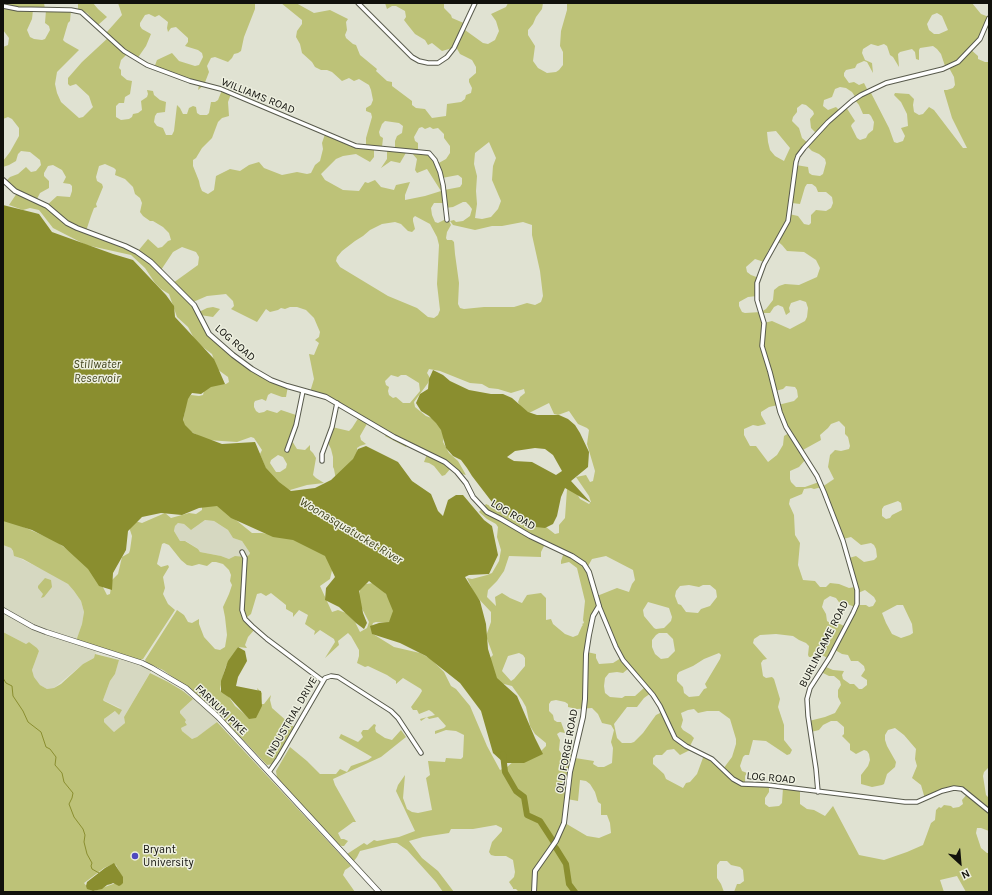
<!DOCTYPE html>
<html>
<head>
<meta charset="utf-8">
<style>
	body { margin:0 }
	#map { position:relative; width:992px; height:895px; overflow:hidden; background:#e0e2d2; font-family:Karla,sans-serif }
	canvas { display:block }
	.frame { position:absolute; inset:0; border:4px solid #11110c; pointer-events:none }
	.north { position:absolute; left:940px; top:843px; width:40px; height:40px; -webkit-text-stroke:3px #edefdf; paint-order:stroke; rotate:154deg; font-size:11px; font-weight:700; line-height:16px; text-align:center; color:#11110c }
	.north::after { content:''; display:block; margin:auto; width:14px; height:18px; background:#11110c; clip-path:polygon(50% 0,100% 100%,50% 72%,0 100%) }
</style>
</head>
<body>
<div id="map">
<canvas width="992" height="895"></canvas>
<div class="frame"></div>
<div class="north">N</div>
</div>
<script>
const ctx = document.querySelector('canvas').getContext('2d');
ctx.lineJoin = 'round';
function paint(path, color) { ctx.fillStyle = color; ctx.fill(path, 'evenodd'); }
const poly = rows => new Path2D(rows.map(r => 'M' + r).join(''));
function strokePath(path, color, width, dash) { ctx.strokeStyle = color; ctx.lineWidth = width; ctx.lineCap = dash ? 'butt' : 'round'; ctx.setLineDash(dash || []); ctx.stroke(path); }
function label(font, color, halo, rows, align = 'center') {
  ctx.font = font + ' Karla,sans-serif'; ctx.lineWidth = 3; ctx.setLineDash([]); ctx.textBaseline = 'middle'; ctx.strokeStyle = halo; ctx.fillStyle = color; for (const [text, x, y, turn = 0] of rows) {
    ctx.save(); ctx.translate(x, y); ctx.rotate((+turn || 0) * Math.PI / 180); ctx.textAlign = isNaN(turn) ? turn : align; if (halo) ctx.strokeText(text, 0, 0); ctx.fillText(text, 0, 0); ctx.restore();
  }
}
paint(poly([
	[205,520,214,521,228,530,233,538,242,541,250,553,249,555,245,557,236,557,229,559,221,556,200,552,198,549,186,541,180,541,174,531,175,526,178,523,184,524,191,530],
	[3,545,11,548,15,556,50,573,68,584,74,591,81,601,84,612,82,624,76,641,97,649,94,658,83,664,54,688,47,689,40,685,34,677,32,670,39,651,37,648,29,642,26,644,3,632],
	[120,656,152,669,124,717,125,723,114,732,104,722,104,719,120,708,103,700,110,681,115,674],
	[194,696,219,719,213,726,197,737,192,739,182,731,181,728,187,725,185,721,186,720,180,713,180,711,190,702]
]), '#d6d8c1');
paint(poly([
	[3,3,44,3,45,9,33,10,32,19,27,30,30,37,34,39,42,40,45,39,50,30,49,26,45,23,46,10,71,10,70,21,68,23,63,40,65,42,79,50,57,72,55,84,57,93,61,102,79,118,83,117,93,107,92,105,89,96,76,84,70,86,68,84,68,78,82,62,109,37,106,33,122,15,118,3,255,3,255,9,244,37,241,51,238,53,234,54,232,58,228,62,215,57,211,58,207,66,209,72,204,85,198,90,199,85,154,68,157,60,172,53,179,61,195,66,199,65,203,57,202,53,198,50,185,46,188,42,188,38,176,27,171,28,168,32,167,28,168,22,159,15,155,17,149,14,145,15,140,23,140,26,142,29,151,34,146,46,137,59,127,54,121,60,119,68,121,70,121,75,127,80,132,81,130,94,125,97,124,103,119,103,116,106,116,117,121,120,129,119,132,117,133,114,138,113,142,110,141,101,147,97,148,94,147,90,153,91,154,95,160,100,166,102,165,112,157,113,155,116,154,122,157,126,163,128,166,135,172,135,174,131,177,105,180,108,183,114,187,114,189,108,193,106,196,107,197,113,200,115,207,115,209,113,211,102,215,102,218,100,222,90,231,94,228,102,229,116,222,118,218,122,212,138,202,148,196,158,193,160,193,166,199,181,200,186,202,191,208,194,214,190,216,176,230,169,240,171,249,165,259,162,264,168,282,175,297,172,307,174,311,173,315,165,320,161,323,149,322,143,325,134,366,147,366,138,372,117,371,113,366,111,366,108,371,105,373,100,371,90,369,85,359,79,354,81,349,78,342,81,332,72,327,70,321,70,315,67,312,62,302,53,300,44,296,37,297,31,302,24,302,20,281,3,296,3,314,13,330,10,348,19,346,22,347,30,345,35,346,38,353,44,356,45,360,55,377,69,376,71,387,81,392,82,392,86,412,101,412,105,416,108,425,109,432,118,446,116,447,104,461,102,465,99,466,95,471,93,472,88,469,82,469,79,476,73,476,67,472,60,460,54,456,47,442,51,432,43,428,45,425,40,415,34,407,24,404,20,406,17,405,11,396,6,392,6,387,9,385,3,444,3,444,8,451,15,452,18,466,24,465,30,483,43,488,44,495,40,499,31,496,21,491,14,506,7,508,3,543,3,542,9,536,17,533,24,528,30,528,35,535,46,533,61,538,68,547,73,556,72,559,70,563,65,563,52,560,46,561,31,567,10,567,3,972,3,981,14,989,17,984,30,970,49,978,56,978,59,985,62,989,62,989,767,984,772,983,776,986,795,989,798,989,831,981,828,977,828,976,833,981,848,987,853,989,853,989,892,966,892,957,876,940,880,944,892,734,892,737,884,740,884,744,881,743,870,740,867,731,865,727,861,720,861,717,865,717,878,721,884,724,892,519,892,516,889,513,889,513,888,509,882,514,877,515,872,513,860,506,856,495,856,491,855,489,852,492,842,502,831,502,828,496,825,473,829,451,829,449,833,423,837,409,841,422,858,438,871,454,892,443,892,436,882,407,850,397,843,392,843,360,851,357,857,354,861,347,854,364,843,367,845,374,840,377,841,399,837,415,831,396,791,398,785,405,775,403,798,407,809,412,812,418,813,432,810,426,778,430,775,428,761,445,762,446,758,461,759,463,757,464,735,456,731,446,730,435,734,435,731,444,728,446,726,438,717,429,719,427,717,421,721,420,719,435,715,432,712,429,710,419,714,417,710,413,710,411,707,419,696,422,691,421,689,403,678,396,684,396,681,387,675,368,666,365,667,357,663,359,656,359,650,351,636,348,633,338,641,339,645,325,658,335,642,334,639,320,630,314,635,315,631,305,624,308,615,299,610,293,617,293,613,286,609,286,605,271,593,266,596,261,593,257,594,251,614,246,618,255,629,248,637,245,645,247,648,238,647,233,658,226,666,224,672,220,689,221,692,227,694,235,706,248,717,259,696,257,688,262,693,261,704,264,704,271,695,270,700,272,708,289,723,294,727,273,764,267,765,215,710,196,694,163,670,147,663,145,660,177,610,184,615,188,622,192,623,199,619,199,624,204,637,215,649,220,650,225,647,227,635,225,617,223,607,229,594,232,585,230,581,231,575,229,570,223,564,216,562,212,562,207,566,199,564,192,566,187,565,181,560,169,545,164,543,162,544,157,564,161,567,168,565,169,567,163,577,165,588,163,594,168,604,175,610,143,659,140,660,76,641,82,624,84,612,81,601,74,591,68,584,23,559,14,556,13,551,11,548,3,545,3,518,58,542,61,545,93,568,107,595,110,594,112,580,118,574,122,557,129,553,130,550,132,536,129,527,135,521,142,523,165,513,171,518,189,513,196,514,202,510,202,505,222,504,231,516,252,533,262,533,305,540,334,562,330,579,320,586,332,612,338,610,346,613,355,622,360,632,367,628,369,622,358,601,360,589,366,584,373,583,383,590,394,606,392,620,387,623,376,622,373,623,372,626,373,634,394,647,420,653,431,659,444,672,451,686,456,689,470,706,487,746,500,770,507,767,514,761,541,751,546,746,546,743,535,734,530,726,526,707,522,700,512,686,500,683,497,680,488,660,493,655,486,636,491,622,491,612,475,595,467,578,472,579,487,575,492,573,499,561,501,550,497,537,498,527,496,524,487,519,479,512,486,504,496,509,506,511,518,520,530,526,546,527,555,534,559,533,559,525,565,518,567,489,576,492,580,499,589,504,591,502,589,496,576,477,586,475,590,482,593,481,595,471,587,444,589,430,587,428,578,424,569,411,558,415,554,414,549,403,527,414,522,410,518,402,520,397,525,393,524,389,511,393,498,389,489,388,482,384,470,383,440,371,429,369,427,373,430,378,428,383,414,402,415,407,426,416,434,419,439,423,444,437,443,442,449,453,458,461,466,475,458,473,451,468,445,475,442,476,434,466,429,463,424,462,427,454,407,445,406,447,385,436,386,434,368,422,360,436,361,440,366,444,360,446,357,448,358,453,356,459,336,480,334,469,333,467,333,457,331,449,327,441,332,427,349,431,352,428,359,417,339,405,310,392,314,379,309,354,314,355,319,343,315,340,319,337,320,332,314,318,306,310,297,307,290,307,285,309,281,308,278,310,270,312,266,309,257,322,231,309,234,306,233,301,226,294,207,296,193,302,199,312,207,308,213,307,220,309,213,317,200,315,210,334,234,355,273,380,288,386,286,397,282,397,271,393,268,395,266,401,262,399,255,401,254,403,254,407,256,411,259,413,264,412,267,410,277,413,281,410,299,416,292,441,297,449,305,450,310,445,310,450,313,453,316,458,313,475,316,478,324,483,307,485,290,490,271,481,260,454,262,450,254,438,251,437,237,442,207,440,182,427,187,399,191,395,199,396,203,395,204,391,214,384,226,384,229,382,228,377,217,369,212,354,196,342,188,327,177,317,169,294,161,289,155,283,145,268,131,255,86,245,53,228,39,210,30,208,23,210,9,205,17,193,5,182,10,177,18,174,26,167,31,172,36,171,41,165,40,160,30,152,21,151,18,154,16,161,9,165,3,167,3,161,10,152,19,136,19,128,12,119,8,117,3,119,3,47,8,45,9,38,3,30],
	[937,13,942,16,948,30,939,34,934,34,929,30,927,24,932,15],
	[871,44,878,46,884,44,887,46,890,55,893,57,899,67,898,54,900,52,912,49,915,52,916,59,919,60,919,50,920,48,933,46,937,49,941,54,945,66,948,66,954,77,955,85,953,88,947,90,944,90,944,91,952,118,967,148,963,148,934,110,929,107,923,114,919,115,914,112,913,105,914,99,909,94,895,93,894,95,901,102,907,114,908,126,901,128,905,136,903,141,897,143,894,142,889,128,870,91,868,91,864,83,859,85,854,82,849,83,844,76,844,73,846,70,855,68,857,64,864,61,867,62,873,73,872,63,865,60,862,53,863,49],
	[840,87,846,88,852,92,856,98,855,100,859,105,863,114,869,114,871,116,874,122,873,130,868,134,866,138,860,140,857,138,851,126,852,124,855,121,846,107,840,111,836,107,828,110,823,106,824,100,832,97,835,89],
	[802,104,806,105,813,111,814,114,810,119,811,128,817,134,808,143,802,138,799,128,792,121,793,117,797,112,797,108],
	[385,121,399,123,403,126,402,133,397,136,395,141,395,150,387,150,387,159,381,168,391,161,400,163,407,151,411,152,417,159,415,170,417,173,427,169,441,191,425,196,405,200,405,195,410,182,396,185,394,190,381,187,375,180,368,183,365,182,359,191,343,190,325,180,321,174,336,159,343,156,356,154,370,162,374,157,374,149,382,147,383,138,380,136,379,132,382,124],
	[422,127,425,129,430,127,433,129,438,128,444,134,444,138,450,146,450,153,446,159,437,164,428,153,418,152,418,143,415,141,414,137,419,128],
	[776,131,790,148,784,161,775,156,770,150,768,142,767,132],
	[489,142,496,158,493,166,492,180,501,201,498,209,491,217,482,219,475,218,477,204,476,191,477,176,474,164,475,153],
	[807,146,812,151,819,154,825,159,826,163,823,174,820,176,812,175,809,173,808,167,796,165,798,156],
	[105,164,114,168,116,170,115,175,125,179,133,187,135,194,140,198,142,203,140,212,143,216,150,221,153,221,163,227,169,233,171,240,168,241,162,247,158,248,148,239,138,251,111,238,86,231,91,216,94,208,97,207,96,204,103,187,102,184,97,181,96,177,99,166],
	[53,165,62,170,66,177,63,183,70,184,72,186,72,191,70,197,57,196,46,206,36,201,40,193,49,188,49,181,44,176,44,173,48,166],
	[458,175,462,178,462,184,460,187,444,190,442,178],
	[807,184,812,184,816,187,818,192,826,192,832,197,833,203,831,208,826,211,816,210,811,215,811,223,809,225,804,224,798,216,789,214,792,203,800,204,805,187],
	[463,202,466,202,469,205,472,209,470,216,463,221,456,222,454,220,450,221,453,225,475,230,492,226,502,226,523,222,532,225,532,235,540,271,543,296,541,302,535,305,527,303,514,307,484,307,464,309,460,308,458,304,459,283,455,254,454,242,452,240,447,240,446,238,447,232,451,225,449,221,446,219,438,223,435,222,432,215,431,208,434,203,444,203,445,208,453,207],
	[415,216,430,224,437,237,439,245,437,284,440,310,438,315,434,318,428,317,417,308,388,296,340,267,336,261,337,257,342,251,355,241,363,236,370,230,382,224,395,222,401,224,408,231,412,232,415,229,413,221,413,218],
	[776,240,782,245,787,251,804,252,816,260,820,268,817,277,799,285,785,284,779,286,774,290,773,300,766,309,761,312,745,313,742,312,739,306,739,302,748,297,757,296,759,278,751,275,747,272,746,267,755,259,764,262,768,251],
	[182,247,196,252,199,257,198,265,173,283,161,270,173,252],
	[800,300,806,302,808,308,807,317,805,321,790,329,772,321,764,323,761,313,770,313,774,307,778,305,783,307,786,315,790,312,789,308,791,303],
	[391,375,398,377,401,375,406,375,419,383,420,391,410,403,403,403,396,397,393,398,389,395,388,391,389,387,386,385,385,381],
	[786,386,795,387,797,390,798,397,794,401,778,405,775,391,783,389],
	[778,405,789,433,784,436,783,445,777,455,768,462,756,446,750,446,744,435,744,429,753,425,758,426,766,424,761,415,761,412,769,407],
	[839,421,845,427,845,434,848,437,850,446,849,449,841,451,835,450,830,455,828,467,834,479,822,487,819,482,805,487,796,487,791,482,790,479,790,471,799,467,806,459,801,451,821,440,820,435,828,428,831,424],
	[278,455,283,457,287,464,286,468,280,472,276,472,270,463,271,460],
	[822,487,843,539,851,537,861,545,871,543,874,545,876,549,877,557,874,560,864,562,856,556,849,558,855,587,849,588,839,584,830,583,826,587,820,587,815,581,803,580,798,565,800,543,795,535,794,515,789,504,790,499,802,494,804,489,811,488,814,489],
	[898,501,901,503,902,510,892,515,890,518,886,519,882,516,882,509,884,506],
	[205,520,214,521,228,530,233,538,242,541,250,553,249,555,245,557,235,556,229,559,221,556,200,552,198,549,185,541,180,541,174,531,175,526,178,523,184,524,191,530],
	[545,544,564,552,561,561,561,564,569,562,577,568,585,601,583,620,584,623,582,624,583,625,582,626,578,635,573,637,565,634,553,624,551,619,546,620,546,598,541,593,527,595,522,603,510,598,502,593,495,597,496,606,487,597,488,590,497,581,504,571,509,556,541,557,541,552],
	[606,556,633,570,635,580,632,584,629,592,617,588,597,596,587,568,592,559],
	[689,585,699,587,703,585,710,585,716,590,717,597,710,606,701,609,698,613,686,612,681,605,678,604,675,596,676,591,680,586],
	[865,590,874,597,876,601,873,606,869,607,866,605,857,605,858,593],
	[830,596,836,598,841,605,847,604,855,607,846,627,838,623,830,623,827,621,826,614,822,607,824,600],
	[648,602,669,608,672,617,671,621,664,628,656,629,654,628,644,616,643,610],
	[897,605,903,605,912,624,913,633,910,635,901,638,892,634,886,623,882,613],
	[600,607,621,658,613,663,599,664,596,658,596,654,587,652,593,618],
	[659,633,667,633,673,639,675,651,668,658,661,659,655,654,652,647,652,640,656,635],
	[776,634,793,636,799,640,806,643,809,646,808,655,809,657,812,657,815,653,817,652,829,659,835,650,842,654,848,655,851,661,858,661,864,666,865,670,861,676,867,680,867,685,862,689,859,689,854,684,850,684,843,679,842,675,844,671,833,670,826,667,821,672,829,676,834,676,840,681,841,685,838,690,838,697,841,703,835,713,825,717,809,721,811,732,819,730,823,725,831,721,837,721,844,727,844,734,842,736,850,744,850,750,856,754,864,750,867,751,869,754,870,760,868,766,861,775,861,784,872,787,882,785,884,784,887,774,895,767,896,762,887,746,885,740,885,735,888,730,895,728,904,735,916,749,915,759,917,766,912,778,921,785,925,799,954,788,967,792,968,793,962,800,963,804,959,807,953,808,951,806,944,805,941,808,939,807,936,810,935,820,931,823,923,845,907,852,884,860,859,855,833,806,825,816,814,810,807,809,800,804,800,790,783,788,782,803,779,806,769,807,765,804,765,798,769,792,769,786,745,785,745,776,747,773,742,771,740,766,743,757,745,755,749,755,753,740,766,741,787,755,790,754,792,750,784,740,784,725,778,707,780,699,774,679,772,677,766,678,763,676,761,663,763,660,767,659,753,643,754,639,760,635],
	[519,653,523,655,525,658,525,666,514,679,511,681,502,671,508,656],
	[719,653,721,655,720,659,705,684,707,688,704,689,699,696,689,697,684,693,683,687,677,681,677,675,679,672,693,666,704,659],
	[629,668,645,687,635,696,625,696,622,698,610,697,605,693,604,686,605,678,609,673,617,672,623,673],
	[651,693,662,712,656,715,643,733,634,742,631,743,622,743,617,738,614,724,627,707,637,707,644,698],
	[556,700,565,702,568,704,568,707,577,709,592,708,598,714,602,723,611,725,614,730,611,742,613,748,612,763,604,767,598,767,593,764,594,761,575,758,574,756,561,753,559,750,560,740,557,734,560,732,565,733,561,722,557,722,554,720,553,715,549,711,549,704,551,701],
	[694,709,698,713,707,711,719,711,730,719,736,739,736,744,732,757,723,769,704,755,697,774,690,782,686,783,683,788,666,779,664,774,653,764,653,758,656,755,662,755,667,750,674,749,680,755,692,749,689,748,694,738,691,735,683,730,681,727,683,720,681,713,688,710],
	[580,780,586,781,590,784,595,792,598,802,601,804,601,815,607,815,610,823,611,833,599,838,587,836,565,823,567,799,578,801],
	[78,3,93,3,98,9,107,17,98,25,87,13,78,10],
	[45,578,51,580,52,587,44,597,41,598,43,594,38,588,38,586],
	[3,632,26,644,29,642,37,648,39,651,32,670,34,677,40,685,47,689,54,688,61,684,83,664,94,658,95,654,119,660,115,674,110,681,103,700,104,701,122,710,119,715,115,711,104,719,104,722,114,732,125,723,124,717,150,673,168,682,183,691,193,699,180,711,180,713,186,720,185,722,187,725,181,728,182,731,192,739,197,737,217,722,351,866,345,870,343,875,355,892,3,892],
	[113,864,116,865,123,879,120,884,113,884,94,891,90,890,84,883,104,868],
	[374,724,376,725,375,728,376,732,385,738,392,740,401,730,406,737,381,757,333,779,335,785,356,822,353,822,338,833,341,839,344,839,348,841,344,846,342,846,339,845,277,778,276,771,290,747,307,761,320,774,336,774,340,769,347,772,351,766,368,760,372,757,339,738,341,734,358,742,363,737,361,733,363,730,368,730]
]), '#bdc278');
paint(poly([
	[3,205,39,214,52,232,113,254,133,260,166,295,174,306,175,317,214,359,225,384,211,387,201,394,192,393,188,399,183,420,185,425,193,433,222,444,255,442,266,468,279,482,291,491,315,488,331,480,353,459,358,449,366,446,398,462,412,481,431,494,438,511,443,516,448,500,456,495,463,495,484,520,492,526,498,555,489,574,469,575,465,577,480,601,486,624,488,649,497,678,517,696,535,738,543,754,524,763,504,763,493,753,481,711,460,683,426,656,400,643,372,634,370,626,379,623,389,622,393,611,386,594,369,581,359,591,363,613,367,623,364,629,356,623,339,607,325,600,326,588,335,577,325,556,293,540,273,537,231,518,217,506,199,508,182,515,161,513,142,517,128,531,126,550,113,573,112,590,99,586,88,569,63,546,32,530,3,521],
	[433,370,443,375,450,381,469,390,491,394,503,394,512,398,528,412,537,415,559,415,568,419,575,425,580,433,589,452,588,467,571,481,591,503,565,488,561,497,557,516,553,524,545,528,536,527,510,516,495,506,472,476,467,468,461,460,453,456,446,448,441,430,436,423,429,416,421,411,416,403,420,394,428,389,429,379],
	[535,448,545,449,553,455,562,471,556,475,532,462,514,461,507,457,515,451],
	[238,647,245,651,247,661,238,677,236,686,261,691,262,706,256,718,249,719,230,698,221,692,221,681,228,661],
	[114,863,123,877,123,883,121,885,119,886,113,883,111,884,107,885,102,889,93,891,87,889,86,886,87,882,105,868]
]), '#8a8e2f');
strokePath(poly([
	[3,678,6,683,12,686,13,696,23,711,28,722,41,732,46,747,50,749,56,757,55,765,62,773,64,782,73,793,72,798,69,804,74,817,83,829,85,835,84,842,87,854,92,863,91,866,92,869,99,873]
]), '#8a8e2f', 1);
strokePath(poly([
	[503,754,505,772,516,791,524,797,527,815,540,821,553,841],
	[556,848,566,864,569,884,575,892]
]), '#8a8e2f', 6);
const minor = poly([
	[358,3,412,57,419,61,428,63,438,63,447,57,454,48,475,3],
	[3,6,18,9,71,10,81,12,124,51,147,65,190,81,221,89,356,146,429,153,435,160,440,172,443,185,447,220],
	[287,450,296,425,303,391],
	[322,461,322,454,332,427,337,403],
	[242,552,245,558,242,610,245,619,252,626,267,639,323,681],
	[599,606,616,647,623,660,653,695,660,706,675,738,686,746,712,759,733,779,742,784,768,785,905,802,917,802,942,791,954,788,962,789,989,811],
	[269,772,278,759,325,678,331,676,338,677,391,711,398,718,421,753],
	[818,792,816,769,808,716,807,699,810,688,830,657,853,613,857,604,857,590,843,541,824,492,817,476,786,427,780,412,770,372,762,346,764,323,757,300,757,283,764,264,788,221,796,162,798,156,804,148,828,122,852,101,861,95,886,83,943,69,958,62,980,39,989,18]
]);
const tertiary = poly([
	[3,180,15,191,47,206,67,223,77,228,125,246,137,252,151,262,194,305,209,334,233,355,252,369,271,380,287,386,326,397,394,437,445,462,457,472,466,483,473,497,487,512,501,519,530,536,572,556,584,564,589,572,599,606,593,616,589,635,586,654,585,699,583,717,570,772,564,823,556,841,535,871,534,892]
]);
const secondary = poly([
	[3,610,33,627,46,632,142,663,152,668,186,688,218,717,379,892]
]);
strokePath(minor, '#585a4c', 5.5);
strokePath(tertiary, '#585a4c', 6);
strokePath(secondary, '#585a4c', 6);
strokePath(minor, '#fff', 3.5);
strokePath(tertiary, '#fff', 4);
strokePath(secondary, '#fff', 4.5);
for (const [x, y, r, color] of [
	[135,856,4,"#4f49c0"]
]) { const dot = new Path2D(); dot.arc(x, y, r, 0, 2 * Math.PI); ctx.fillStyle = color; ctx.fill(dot); strokePath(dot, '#edefdf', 1.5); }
label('11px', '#11110c', '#edefdf', [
	["WILLIAMS ROAD",258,96,22],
	["LOG ROAD",235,343,41],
	["LOG ROAD",513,515,30],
	["BURLINGAME ROAD",824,644,-63],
	["FARNUM PIKE",221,710,44],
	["INDUSTRIAL DRIVE",292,717,-60],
	["OLD FORGE ROAD",567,751,-80],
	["LOG ROAD",771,778,5]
]);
label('11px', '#11110c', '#edefdf', [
	["Bryant",143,850],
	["University",143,863]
], 'left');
label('italic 12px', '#41431c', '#edefdf', [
	["Stillwater",97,365],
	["Reservoir",97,379],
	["Woonasquatucket River",351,531,31]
]);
</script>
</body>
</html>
